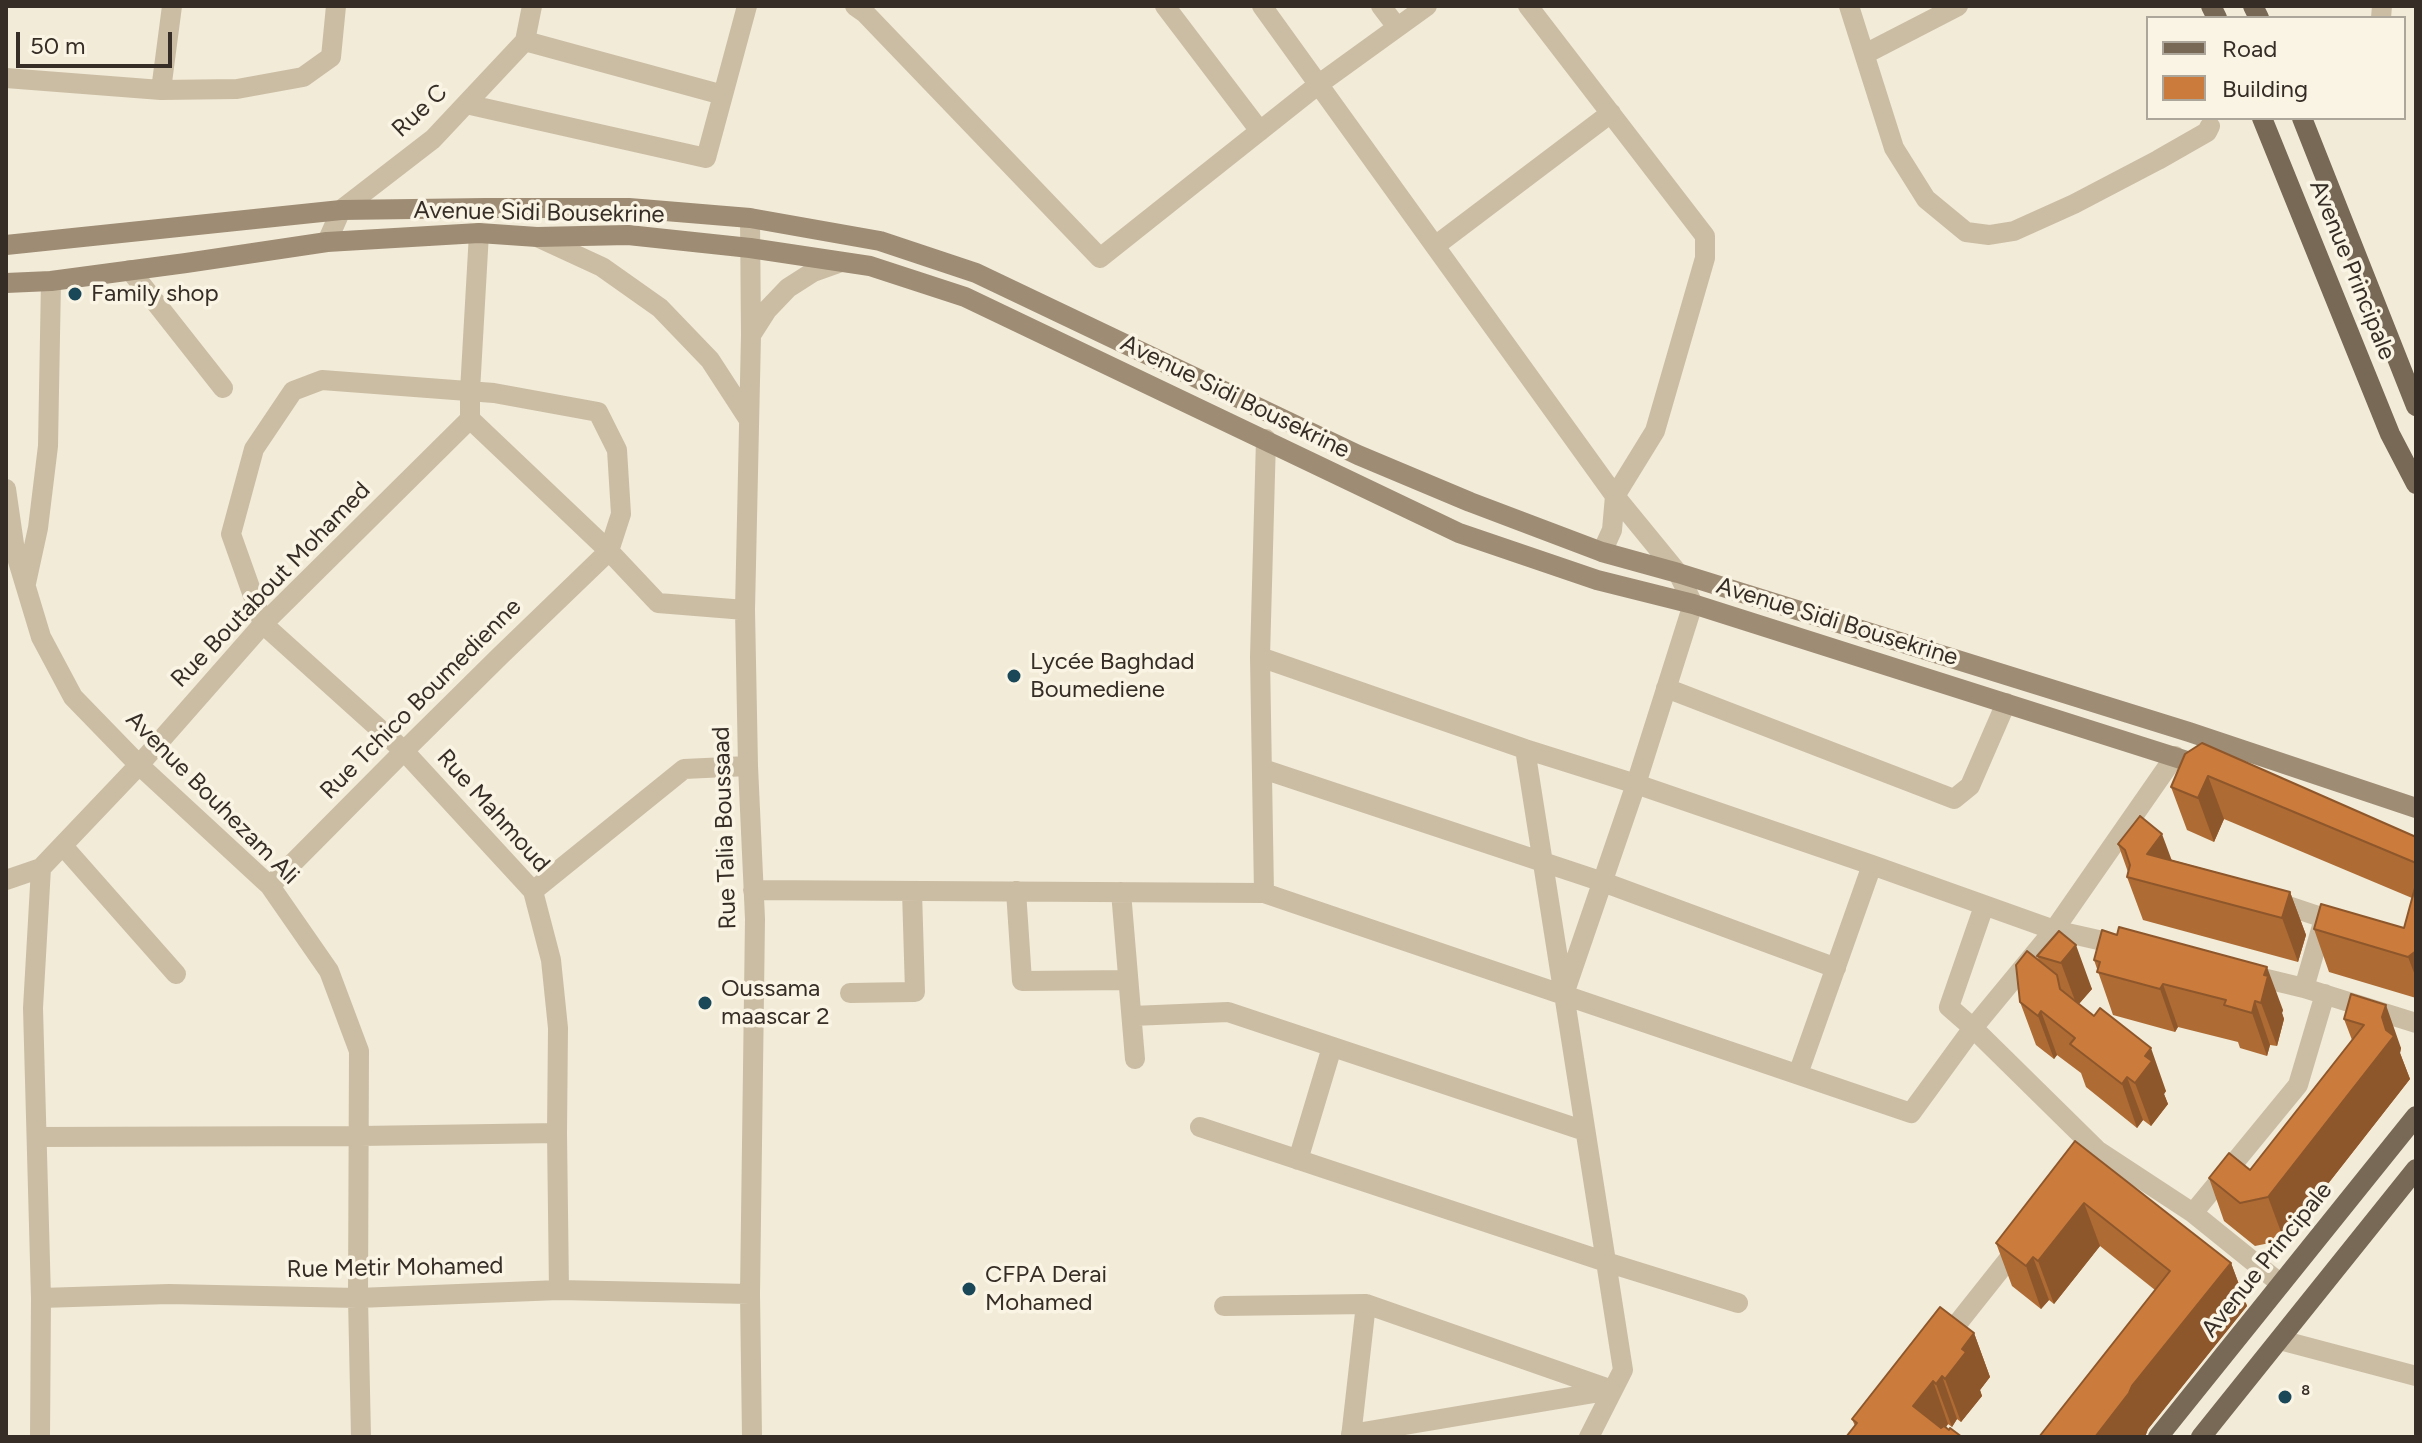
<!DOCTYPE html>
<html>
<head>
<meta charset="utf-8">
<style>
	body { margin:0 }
	#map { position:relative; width:2422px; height:1443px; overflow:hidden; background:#f2ebd8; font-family:Figtree,sans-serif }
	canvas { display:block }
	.frame { position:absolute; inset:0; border:8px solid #362e26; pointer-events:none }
	.legend { position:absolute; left:2146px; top:16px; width:260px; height:104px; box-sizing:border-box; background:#faf4e5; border:2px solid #aca599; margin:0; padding:10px 14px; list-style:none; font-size:24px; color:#362e26 }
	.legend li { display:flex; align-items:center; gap:16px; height:40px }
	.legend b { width:40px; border:2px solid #aca599 }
	.scale { position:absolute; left:16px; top:32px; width:156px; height:36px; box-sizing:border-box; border:4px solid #362e26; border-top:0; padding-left:10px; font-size:24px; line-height:28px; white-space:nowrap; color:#362e26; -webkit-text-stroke:6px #faf4e5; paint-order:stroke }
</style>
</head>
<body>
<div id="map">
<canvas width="2422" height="1443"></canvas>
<div class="frame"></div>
<ul class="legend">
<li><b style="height:10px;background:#786856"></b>Road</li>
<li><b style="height:22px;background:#cb7c3d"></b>Building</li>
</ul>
<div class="scale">50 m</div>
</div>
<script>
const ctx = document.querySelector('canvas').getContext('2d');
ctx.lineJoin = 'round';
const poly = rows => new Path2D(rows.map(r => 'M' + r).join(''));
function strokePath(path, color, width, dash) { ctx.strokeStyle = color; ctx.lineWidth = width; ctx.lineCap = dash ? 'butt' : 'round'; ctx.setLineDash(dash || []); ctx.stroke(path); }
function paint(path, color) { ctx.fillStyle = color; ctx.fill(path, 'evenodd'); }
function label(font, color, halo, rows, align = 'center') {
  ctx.font = font + ' Figtree,sans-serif'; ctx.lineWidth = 7; ctx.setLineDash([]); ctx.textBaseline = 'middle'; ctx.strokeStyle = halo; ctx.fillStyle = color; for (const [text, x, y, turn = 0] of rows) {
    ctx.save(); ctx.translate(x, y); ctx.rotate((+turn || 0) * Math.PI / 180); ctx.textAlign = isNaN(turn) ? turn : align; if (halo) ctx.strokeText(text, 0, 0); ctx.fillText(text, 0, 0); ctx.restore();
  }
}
strokePath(poly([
	[855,6,865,13,1100,258,1319,84,1427,6],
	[1165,6,1260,131],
	[1262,6,1615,496,1678,573,1693,604,1636,784,1564,994,1623,1370,1589,1437],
	[1381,6,1397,27],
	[1528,6,1705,236,1705,258,1655,431,1615,496,1612,530,1602,552],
	[1849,6,1894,148,1926,199,1966,232,1989,235,2014,231,2074,204,2158,160,2207,132,2210,126],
	[2381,18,2382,6],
	[525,41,723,95],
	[1865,54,1958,6],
	[6,78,161,90,237,89,303,77,331,57,336,6],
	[161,90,172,6],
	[466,104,706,158,747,6],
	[750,218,751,335,745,610,748,766,755,919,750,1294,752,1437],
	[479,233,470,391,470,419,609,551,658,603,745,610],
	[537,237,602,267,660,308,710,360,749,420],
	[327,242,341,210,433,139,525,41,532,6],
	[1435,246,1611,113],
	[130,270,223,388],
	[751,335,767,310,788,288,813,272,841,262],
	[6,489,15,551,41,637,73,697,139,765,270,886,329,971,359,1051,358,1298,361,1437],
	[26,583,38,528,48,446,51,281],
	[1260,657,1525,749,1636,784,1872,865,2054,930,2125,946],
	[1666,688,1954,799,1970,786,2006,703],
	[1525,749,1563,990],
	[1263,769,1603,882,1836,968],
	[63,846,176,974],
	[6,880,41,868,139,765,263,624,470,419],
	[270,886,404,751,500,656,609,551,621,514,617,450,598,412,494,393,322,380,293,391,254,449,231,534,263,624,404,751,533,891,551,960,558,1028,557,1133,559,1290],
	[753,890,1264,893,1911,1113,1973,1028,2054,930,2175,756],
	[533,891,684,769,748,766],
	[1016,891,1022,981,1128,980],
	[1121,892,1135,1059],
	[1264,893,1260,657,1266,439],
	[2273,901,2342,924],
	[1984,906,1949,1007,1973,1028,2097,1150,2193,1213,2281,1284],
	[2246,974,2304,988,2416,1023],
	[2304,988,2324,919],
	[850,993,915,992,912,891],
	[1132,1016,1228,1012,1585,1131],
	[1798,1074,1872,865],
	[1200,1127,1606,1262,1738,1303],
	[37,1137,360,1136,557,1133],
	[1298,1160,1332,1047],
	[2193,1213,2298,1085,2325,994],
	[41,1298,169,1294,358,1298,559,1290,750,1294],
	[1224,1306,1366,1304,1612,1390,1351,1434],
	[2280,1340,2416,1376],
	[1942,1343,2019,1246],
	[40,1437,41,1298,33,1008,41,868],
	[1351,1437,1366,1304]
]), '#cbbda4', 20);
strokePath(poly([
	[6,245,341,210,485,208,629,208,750,218,880,241,976,273,1358,455,1470,502,1602,552,1678,573,2189,732,2416,808],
	[6,283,51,281,186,263,327,242,479,233,537,237,628,235,750,248,870,266,965,297,1459,533,1597,580,1693,604,2209,768]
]), '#9e8c75', 20);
strokePath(poly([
	[2211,6,2217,18],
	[2253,6,2259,18],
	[2262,118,2390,434,2416,484],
	[2302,118,2416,406],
	[2158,1437,2416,1116],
	[2201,1437,2416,1169]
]), '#786856', 20);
paint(poly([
	[2185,754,2416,837,2416,998,2329,972,2314,929,2404,928,2412,898,2224,819,2214,842,2187,830,2171,787],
	[2118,844,2172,860,2290,892,2306,935,2298,962,2143,920,2127,877,2128,872],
	[2059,931,2092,989,2079,1004,2166,1091,2164,1094,2168,1104,2151,1126,2143,1120,2137,1128,2086,1087,2081,1073,2057,1055,2054,1059,2036,1045,2020,1002,2039,960,2037,956],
	[2117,935,2283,1010,2282,1013,2284,1019,2277,1046,2270,1045,2267,1056,2240,1048,2238,1042,2178,1027,2175,1032,2113,1015,2094,960],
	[2351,994,2401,1048,2400,1053,2410,1079,2284,1240,2255,1246,2224,1221,2209,1178,2250,1170,2352,1040,2344,1019],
	[2075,1141,2231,1263,2247,1306,2148,1429,2145,1437,2039,1437,2155,1290,2100,1246,2054,1304,2049,1300,2041,1309,2012,1286,1996,1243],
	[1974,1333,1990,1377,1980,1390,1982,1396,1961,1422,1957,1419,1952,1427,1948,1424,1946,1427,1855,1426,1852,1419]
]), '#af6b34');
paint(poly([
	[2208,776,2224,819,2214,842,2198,798],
	[2162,834,2178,877,2147,854],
	[2290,892,2306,935,2298,962,2282,918],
	[2076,945,2092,989,2077,1006,2061,963],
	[2416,951,2416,978,2408,957],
	[2267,967,2283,1010,2282,1013,2284,1019,2277,1046,2261,1003,2264,975],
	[2163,984,2178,1027,2175,1032,2160,989],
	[2255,1001,2270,1045,2267,1056,2252,1013],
	[2386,1005,2401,1048,2400,1053,2410,1079,2284,1240,2268,1197],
	[2041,1011,2057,1055,2054,1059,2038,1016],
	[2151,1048,2166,1091,2164,1094,2168,1104,2151,1126,2135,1083,2145,1056],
	[2127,1077,2143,1120,2137,1128,2122,1084],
	[2084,1203,2100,1246,2054,1304,2038,1261],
	[2033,1257,2049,1300,2041,1309,2026,1266],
	[2231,1263,2247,1306,2148,1429,2145,1437,2095,1437,2132,1386],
	[1974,1333,1990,1377,1980,1390,1982,1396,1961,1422,1945,1379,1962,1349],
	[1942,1376,1957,1419,1952,1427,1936,1384],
	[1933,1381,1948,1424,1939,1437,1913,1406]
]), '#8e572b');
const building = poly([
	[2202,743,2416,837,2416,863,2208,776,2198,798,2171,787,2185,754,2202,743],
	[2140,816,2162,834,2147,854,2290,892,2282,918,2127,877,2130,865,2125,850,2118,844,2140,816],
	[2416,884,2416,951,2408,957,2314,929,2321,904,2404,928,2416,884],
	[2119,927,2267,967,2264,975,2268,976,2261,1003,2255,1001,2252,1013,2224,1005,2226,1000,2163,984,2160,989,2097,972,2100,962,2094,960,2102,930,2117,935,2119,927],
	[2059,931,2076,945,2061,963,2037,956,2059,931],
	[2027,951,2057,975,2060,989,2094,1016,2100,1008,2151,1048,2145,1056,2152,1061,2135,1083,2127,1077,2122,1084,2070,1044,2075,1038,2041,1011,2038,1016,2020,1002,2016,965,2027,951],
	[2351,994,2386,1005,2382,1017,2386,1030,2394,1036,2268,1197,2240,1203,2209,1178,2229,1153,2250,1170,2364,1025,2344,1019,2351,994],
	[2075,1141,2231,1263,2132,1386,2129,1393,2095,1437,2039,1437,2170,1271,2084,1203,2038,1261,2033,1257,2026,1266,1996,1243,2075,1141],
	[1940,1307,1974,1333,1962,1349,1966,1352,1945,1379,1942,1376,1936,1384,1933,1381,1913,1406,1941,1428,1944,1426,1949,1430,1950,1428,1962,1437,1846,1437,1857,1423,1852,1419,1940,1307]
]);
paint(building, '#cb7c3d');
strokePath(building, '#8e572b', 2);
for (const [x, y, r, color] of [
	[75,294,8,"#1a4859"],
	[1014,676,8,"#1a4859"],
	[705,1003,8,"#1a4859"],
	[969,1289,8,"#1a4859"],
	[2285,1397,8,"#1a4859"]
]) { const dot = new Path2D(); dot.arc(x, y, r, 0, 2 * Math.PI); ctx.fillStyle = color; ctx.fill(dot); strokePath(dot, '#faf4e5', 3); }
label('24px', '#362e26', '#faf4e5', [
	["Rue C",420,111,-43],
	["Avenue Sidi Bousekrine",539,213,1],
	["Avenue Principale",2352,270,68],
	["Avenue Sidi Bousekrine",1235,397,26],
	["Rue Boutabout Mohamed",271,585,-46],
	["Avenue Sidi Bousekrine",1837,622,17],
	["Rue Tchico Boumedienne",421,699,-45],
	["Avenue Bouhezam Ali",212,798,45],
	["Rue Mahmoud",493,811,48],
	["Rue Talia Boussaad",725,828,-92],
	["Avenue Principale",2267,1260,-51],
	["Rue Metir Mohamed",395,1268,-1]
]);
label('24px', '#362e26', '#faf4e5', [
	["Family shop",91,294],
	["Lycée Baghdad",1030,662],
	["Boumediene",1030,690],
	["Oussama",721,989],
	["maascar 2",721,1017],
	["CFPA Derai",985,1275],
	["Mohamed",985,1303],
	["⁸",2301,1397]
], 'left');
</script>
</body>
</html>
